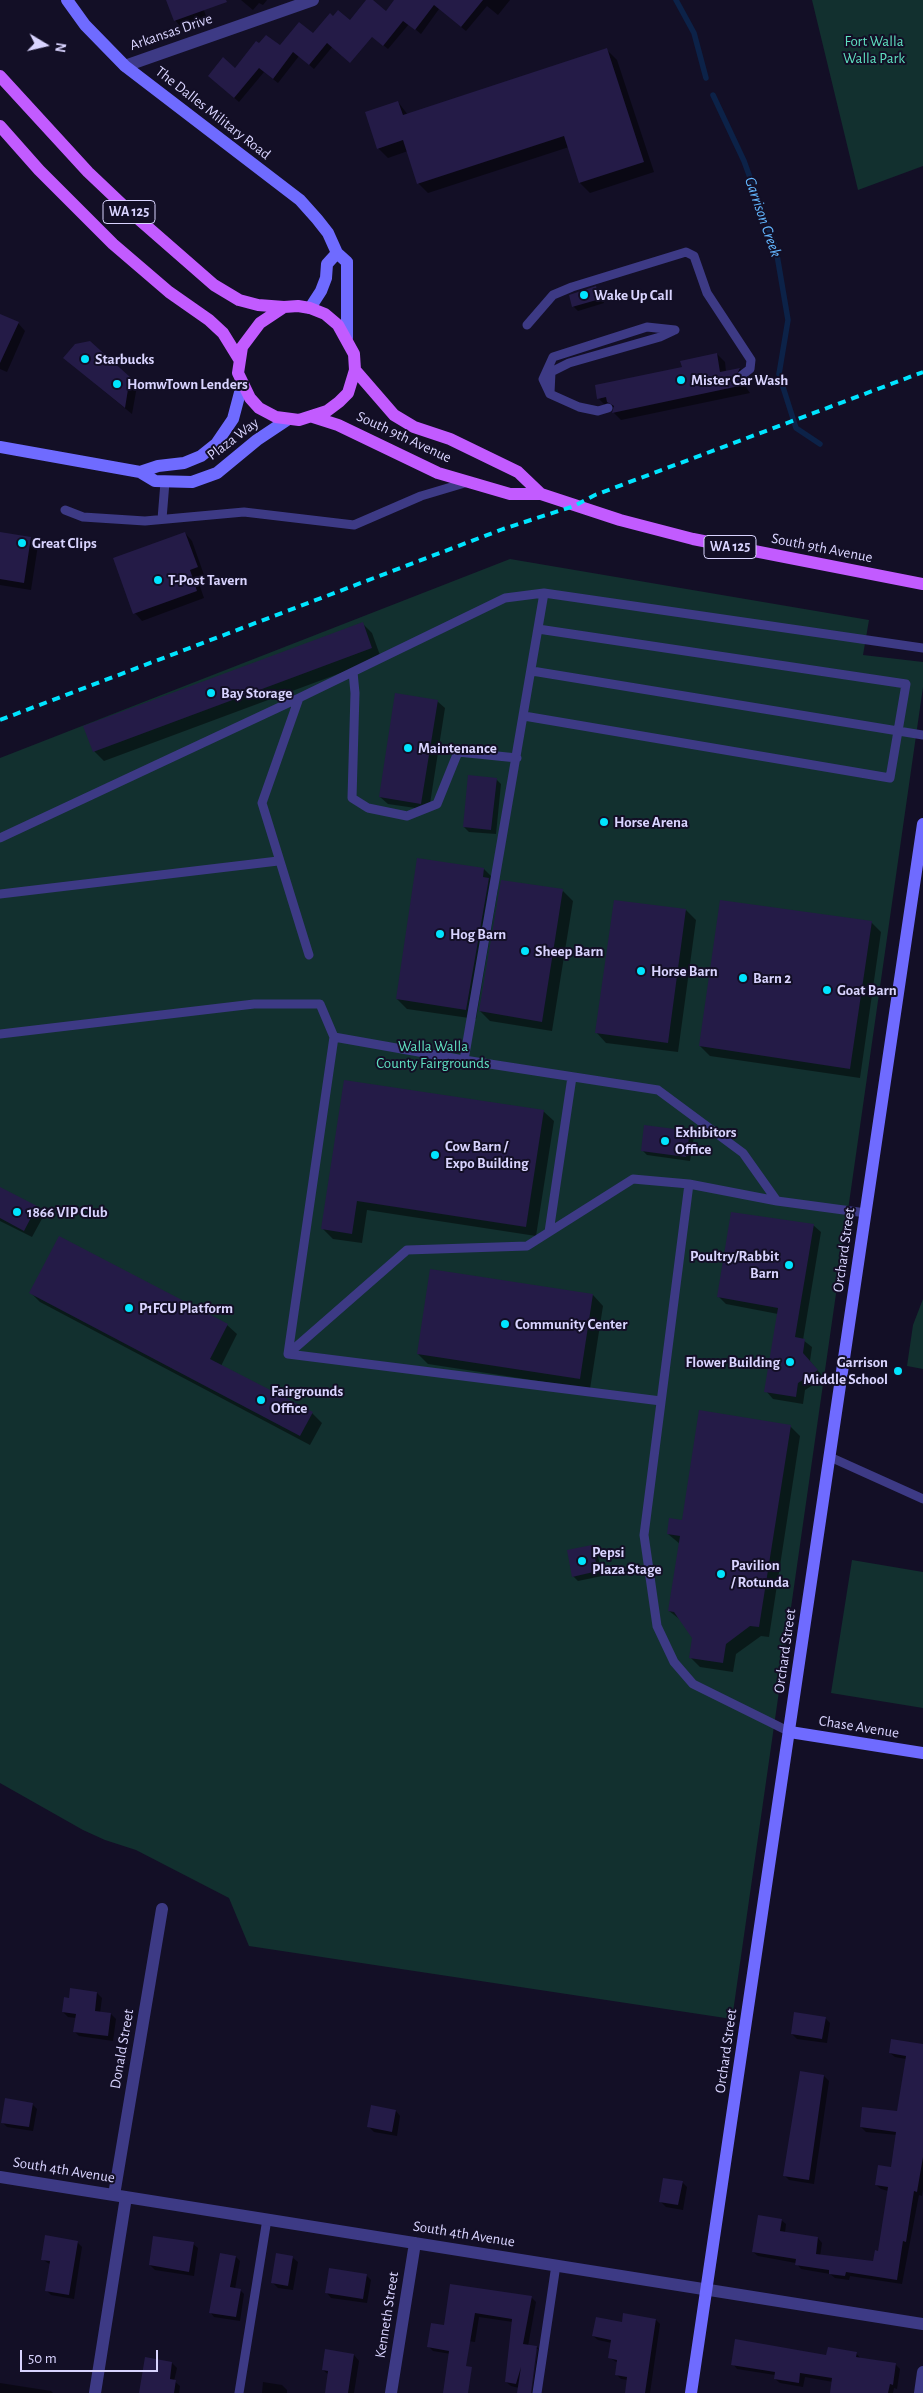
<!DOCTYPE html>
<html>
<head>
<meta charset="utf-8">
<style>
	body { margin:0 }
	#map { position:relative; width:923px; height:2393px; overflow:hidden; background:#130f26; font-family:"Alegreya Sans",sans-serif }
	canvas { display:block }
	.north { position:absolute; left:20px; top:20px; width:50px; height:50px; -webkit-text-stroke:4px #130f26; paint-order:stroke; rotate:99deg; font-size:14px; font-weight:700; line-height:20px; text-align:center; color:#d9d4ff }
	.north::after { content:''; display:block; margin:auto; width:18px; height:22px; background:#d9d4ff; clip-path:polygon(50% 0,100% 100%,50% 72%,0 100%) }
	.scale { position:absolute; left:20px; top:2350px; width:138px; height:22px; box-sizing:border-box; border:2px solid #d9d4ff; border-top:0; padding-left:6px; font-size:15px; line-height:18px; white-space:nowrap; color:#d9d4ff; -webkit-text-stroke:4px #130f26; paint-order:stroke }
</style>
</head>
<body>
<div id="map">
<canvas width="923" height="2393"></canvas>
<div class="north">N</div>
<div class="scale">50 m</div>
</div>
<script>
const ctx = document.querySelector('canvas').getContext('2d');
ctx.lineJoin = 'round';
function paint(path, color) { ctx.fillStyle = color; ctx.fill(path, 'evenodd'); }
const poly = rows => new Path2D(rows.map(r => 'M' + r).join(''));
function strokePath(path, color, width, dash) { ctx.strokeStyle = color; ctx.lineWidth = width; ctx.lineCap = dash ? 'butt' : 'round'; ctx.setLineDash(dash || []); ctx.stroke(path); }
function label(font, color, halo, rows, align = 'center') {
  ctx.font = font + ' "Alegreya Sans",sans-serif'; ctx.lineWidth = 4; ctx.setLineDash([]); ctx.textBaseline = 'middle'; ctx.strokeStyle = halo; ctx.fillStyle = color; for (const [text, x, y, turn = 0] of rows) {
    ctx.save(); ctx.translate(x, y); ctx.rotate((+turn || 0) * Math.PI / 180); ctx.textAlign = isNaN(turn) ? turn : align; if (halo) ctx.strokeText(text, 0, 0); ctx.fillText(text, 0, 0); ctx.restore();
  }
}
paint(poly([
	[812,0,923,0,923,166,858,190],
	[510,559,869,620,863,655,923,662,923,687,732,2019,249,1946,229,1898,136,1850,105,1840,83,1830,0,1783,0,758],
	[923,1299,923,1369,907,1366,913,1325],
	[852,1560,923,1572,923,1708,831,1693]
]), '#12302f');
paint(poly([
	[167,0,200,0,206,16,180,26,175,20],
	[241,0,267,0,263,5,259,3,253,10],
	[401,0,510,0,498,15,487,6,466,31,439,9,421,34,409,24,388,49,378,41],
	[330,15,333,46,314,69,299,56,278,83,264,72,239,102,214,80,236,70,260,45,280,47,313,34],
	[607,50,617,60,654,172,590,193,580,183,569,147,428,193,418,183,408,151,388,158,378,148,398,102,408,115],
	[596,287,601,292,604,303,578,311,573,306],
	[0,315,18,323,25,331,7,372,0,369],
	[717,354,725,362,726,372,740,369,747,376,743,383,750,393,621,420,613,412,615,408,611,405,606,406,599,399],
	[72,365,130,378,137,386,132,414],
	[0,533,31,538,38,545,31,590,0,585],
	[185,533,192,541,204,575,197,578,204,598,142,621,135,613],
	[362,623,372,633,381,658,104,761,94,751],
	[437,701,445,708,429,810,388,804,380,797],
	[496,779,501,784,496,834,469,832,464,827],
	[484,869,494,879,493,884,498,889,476,1019,407,1009,397,999],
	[563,891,573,901,552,1031,490,1021,480,1011],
	[686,910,696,920,678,1052,606,1043,596,1032],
	[871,922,881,932,860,1078,710,1056,700,1046],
	[345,1081,543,1111,554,1121,536,1236,367,1210,362,1243,333,1239,323,1229],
	[689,1133,694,1137,690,1161,647,1155,642,1150],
	[0,1188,36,1207,44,1215,32,1237,0,1221],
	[813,1225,821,1232,803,1340,812,1347,810,1361,824,1378,805,1390,803,1404,773,1399,766,1391,778,1314,726,1304,719,1297],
	[31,1293,227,1325,237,1334,221,1366,312,1413,322,1423,310,1445,40,1302],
	[593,1295,603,1306,590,1389,428,1364,418,1354],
	[790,1426,800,1436,769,1637,761,1636,736,1654,733,1672,700,1667,690,1657,693,1638,682,1621,669,1611,680,1544,668,1534],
	[592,1546,597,1551,602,1576,578,1581,573,1576],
	[97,1993,102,1998,100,2013,111,2014,116,2019,113,2041,79,2036,74,2031,76,2018,68,2017,63,2012,70,1999],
	[825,2018,830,2023,827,2043,797,2039,792,2034],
	[923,2045,923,2189,922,2196,919,2195,902,2284,850,2276,849,2280,835,2278,830,2274,801,2269,796,2263,758,2256,753,2252,781,2220,786,2224,785,2233,818,2238,822,2243,820,2256,874,2263,879,2252,888,2191,881,2189,876,2185,892,2168,897,2135,866,2132,861,2127,898,2113,906,2059,895,2057,890,2053],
	[824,2076,829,2081,814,2184,789,2180,784,2175],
	[32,2104,37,2109,33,2131,7,2127,2,2122],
	[396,2111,400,2116,397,2136,374,2132,369,2127],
	[682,2182,687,2187,683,2210,666,2207,661,2202],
	[77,2242,82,2247,74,2299,51,2295,47,2291,51,2265,42,2259],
	[193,2244,198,2248,194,2276,155,2270,150,2265],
	[221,2254,236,2257,240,2261,235,2289,240,2290,244,2294,240,2321,214,2317,210,2312],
	[293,2258,298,2262,293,2290,278,2288,273,2283],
	[366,2275,371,2280,367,2303,331,2298,327,2293],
	[451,2286,531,2297,536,2302,528,2346,537,2347,542,2352,536,2393,532,2393,538,2349,536,2349,530,2393,519,2393,519,2388,511,2386,506,2382,513,2322,479,2317,475,2342,459,2340,457,2355,433,2351,429,2347,445,2327],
	[656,2320,660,2324,650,2393,626,2393,628,2380,621,2379,616,2374,618,2363,610,2358,612,2343,598,2340,593,2336,623,2324],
	[856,2353,861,2359,896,2365,900,2369,897,2389,894,2388,893,2393,831,2393,833,2382,805,2377,803,2387,780,2383,775,2379,775,2375,737,2369,733,2364],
	[354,2355,359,2361,354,2393,326,2393,329,2375,323,2370],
	[172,2363,177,2368,174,2381,180,2386,179,2393,141,2393],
	[263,2382,282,2385,287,2390,287,2393,262,2393],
	[0,2383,51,2391,53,2393,0,2393]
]), '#0007');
strokePath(poly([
	[676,0,694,33,706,78],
	[713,95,744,161,776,249,788,320,779,374],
	[783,387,796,428,820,444]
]), '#0c2248', 5.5);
paint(poly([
	[166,0,226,0,227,2,174,21],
	[366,0,373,0,386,11,394,0,483,0,461,27,434,5,415,30,403,21,383,46,372,37,350,63,327,43,309,65,293,52,273,79,259,68,234,98,208,76,223,57,235,68,256,41,259,43,266,35,280,45,299,22,313,33,330,13,333,16,338,10,350,20],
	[607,48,644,162,579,183,564,136,417,184,403,140,377,149,365,112,398,101,403,115],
	[596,286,600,299,572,307,569,295],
	[0,314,19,322,0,363],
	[90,341,130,377,125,408,63,358,75,344],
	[717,353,720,372,740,368,736,376,743,381,744,385,612,413,614,406,607,402,606,397,597,399,595,385,682,367,680,361],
	[0,532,31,537,24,583,0,579],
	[185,532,198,567,190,570,197,591,133,614,113,558],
	[363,622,372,648,93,752,83,726],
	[395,693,438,700,421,804,379,797],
	[468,775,497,778,491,830,463,827],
	[417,858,484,868,483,877,489,878,466,1010,396,999],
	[501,880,563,889,542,1022,479,1011],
	[614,900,686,909,668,1043,595,1033],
	[720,900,872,921,850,1069,699,1046],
	[344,1080,544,1110,526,1227,357,1201,352,1234,321,1229],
	[644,1125,690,1131,686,1157,641,1151],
	[0,1187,37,1206,24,1231,0,1218],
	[731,1212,814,1224,795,1337,805,1339,803,1353,818,1370,798,1383,796,1397,764,1392,778,1308,717,1297],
	[59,1236,228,1324,210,1359,313,1412,300,1436,29,1293],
	[430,1269,593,1294,580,1379,417,1354],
	[699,1410,791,1425,759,1627,750,1626,726,1644,723,1663,689,1658,692,1638,674,1612,668,1611,680,1536,667,1534,669,1518,682,1520],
	[592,1545,598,1571,572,1577,567,1550],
	[70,1988,97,1992,95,2011,111,2013,108,2036,73,2032,76,2014,62,2012,64,1997,69,1998],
	[794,2012,826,2017,822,2039,791,2034],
	[891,2039,923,2044,923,2157,917,2192,914,2191,906,2242,903,2241,897,2280,846,2272,845,2276,829,2274,829,2270,795,2265,796,2259,752,2252,758,2215,782,2219,780,2231,818,2237,816,2254,873,2261,875,2250,878,2251,888,2187,875,2185,878,2165,891,2167,896,2132,860,2127,862,2107,897,2111,906,2056,889,2053],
	[800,2071,824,2075,809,2180,783,2176],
	[5,2098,33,2103,29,2127,1,2123],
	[371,2105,396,2110,392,2132,367,2127],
	[663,2178,683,2181,678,2205,659,2202],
	[45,2235,78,2241,69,2295,45,2291,50,2261,41,2260],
	[153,2236,194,2242,189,2272,149,2265],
	[220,2253,236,2256,230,2287,241,2289,236,2317,209,2313],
	[276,2253,293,2256,288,2286,271,2283],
	[329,2268,367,2274,363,2299,325,2293],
	[450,2284,532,2296,523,2344,537,2346,531,2393,517,2393,521,2367,516,2384,505,2382,512,2319,475,2313,466,2366,472,2367,468,2393,443,2393,449,2351,427,2347,431,2323,444,2325],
	[623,2313,656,2319,645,2393,625,2393,627,2377,615,2375,617,2360,608,2358,611,2340,592,2336,596,2317,622,2322],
	[735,2339,826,2355,828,2347,857,2352,856,2357,896,2363,893,2385,890,2384,888,2393,830,2393,832,2378,800,2373,799,2383,774,2379,775,2372,731,2365],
	[325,2349,354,2354,348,2393,325,2393,328,2371,322,2370],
	[145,2357,172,2362,170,2379,176,2380,174,2393,139,2393]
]), '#241b47');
strokePath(poly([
	[527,325,553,295,572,287,686,252,694,256,707,293,751,360,750,369,742,375],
	[550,393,551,372,569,363,660,337,675,330],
	[608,408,598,411,579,407,550,394,543,379,553,357,647,327,675,330],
	[65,510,83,517,145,521,244,512,354,525,421,496,468,482],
	[162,519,165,482],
	[544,593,923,648],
	[532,671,923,735],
	[353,672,355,693,352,798,368,808,407,816,437,804,458,752,517,758],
	[299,698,262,803,309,955],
	[524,716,890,778,906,684,538,629],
	[0,838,299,698,505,598,544,593,464,1060],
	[0,894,278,861],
	[0,1034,254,1004,320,1004,334,1037],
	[549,1232,572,1077],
	[288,1354,334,1037,464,1060,658,1090,743,1153,777,1201],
	[288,1354,407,1250,527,1246,633,1179,689,1184],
	[288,1354,661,1401],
	[830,1457,923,1499],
	[790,1732,693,1684,674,1662,657,1626,644,1535,689,1184,777,1201,866,1213],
	[239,2393,267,2219],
	[537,2393,556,2265]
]), '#3d3a85', 9);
strokePath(poly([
	[125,66,313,0],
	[0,2177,923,2324],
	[114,2195,162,1909],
	[95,2393,126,2197],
	[391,2393,415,2243],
	[920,2393,923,2372]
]), '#3d3a85', 12);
strokePath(poly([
	[67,0,85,25,125,66,300,200,317,219,328,233,337,253,347,262,347,338],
	[310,308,321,291,326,278,327,264,337,253],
	[0,447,140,472,155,481,192,482,217,473,257,440,287,420],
	[140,472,158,466,184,463,201,456,216,444,233,419,242,385],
	[790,1732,923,1753],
	[691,2393,923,824]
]), '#6f6bff', 12);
strokePath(poly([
	[0,76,88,172,127,209,214,285,239,300,258,305,284,307],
	[0,126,39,170,113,244,169,292,209,320,223,333,239,359],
	[298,306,310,308,325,314,338,325,354,354,355,370,348,393,339,402,327,411,299,420,276,417,259,408,250,398,238,373,242,347,260,323,284,307,298,306],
	[355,370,394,415,414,427,450,439,518,472,541,494],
	[313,417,338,425,438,473,510,494,541,494,620,520,693,539,923,584]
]), '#c25bff', 12);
strokePath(poly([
	[0,720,503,529,574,506,595,495,923,372]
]), '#00e5ff', 4, [8, 6]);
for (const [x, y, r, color] of [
	[584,295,5,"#00e5ff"],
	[85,359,5,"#00e5ff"],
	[681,380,5,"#00e5ff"],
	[117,384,5,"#00e5ff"],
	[22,543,5,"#00e5ff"],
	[158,580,5,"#00e5ff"],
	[211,693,5,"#00e5ff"],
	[408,748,5,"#00e5ff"],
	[604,822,5,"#00e5ff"],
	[440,934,5,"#00e5ff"],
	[525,951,5,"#00e5ff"],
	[641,971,5,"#00e5ff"],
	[743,978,5,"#00e5ff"],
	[827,990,5,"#00e5ff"],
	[665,1141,5,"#00e5ff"],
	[435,1155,5,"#00e5ff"],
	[17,1212,5,"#00e5ff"],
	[789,1265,5,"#00e5ff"],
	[129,1308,5,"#00e5ff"],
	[505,1324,5,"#00e5ff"],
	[790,1362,5,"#00e5ff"],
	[898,1371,5,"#00e5ff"],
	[261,1400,5,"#00e5ff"],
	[582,1561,5,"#00e5ff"],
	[721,1574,5,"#00e5ff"]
]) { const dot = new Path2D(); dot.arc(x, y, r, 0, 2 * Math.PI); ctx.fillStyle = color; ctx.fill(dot); strokePath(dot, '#130f26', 2); }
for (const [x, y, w] of [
	[129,212,52],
	[730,547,52]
]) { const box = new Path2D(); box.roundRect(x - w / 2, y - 11.5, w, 23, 4); ctx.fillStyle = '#130f26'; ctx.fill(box); strokePath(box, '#d9d4ff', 1); }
label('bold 14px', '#d9d4ff', null, [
	["WA 125",129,212],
	["WA 125",730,547]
]);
label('15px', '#d9d4ff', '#130f26', [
	["Arkansas Drive",171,32,-19],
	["The Dalles Military Road",213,113,38],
	["South 9th Avenue",404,437,25],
	["Plaza Way",233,439,-37],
	["South 9th Avenue",822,548,11],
	["Orchard Street",844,1250,-82],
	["Orchard Street",785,1651,-82],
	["Chase Avenue",859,1727,9],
	["Donald Street",122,2049,-80],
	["Orchard Street",726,2051,-82],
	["South 4th Avenue",64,2170,9],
	["South 4th Avenue",464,2234,9],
	["Kenneth Street",387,2315,-81]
]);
label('15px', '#5fe0c0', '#130f26', [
	["Fort Walla",874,41],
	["Walla Park",874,58],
	["Walla Walla",433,1046],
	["County Fairgrounds",433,1063]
]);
label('bold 15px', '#d9d4ff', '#130f26', [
	["Wake Up Call",594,295],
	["Starbucks",95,359],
	["Mister Car Wash",691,380],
	["HomwTown Lenders",127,384],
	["Great Clips",32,543],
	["T-Post Tavern",168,580],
	["Bay Storage",221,693],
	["Maintenance",418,748],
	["Horse Arena",614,822],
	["Hog Barn",450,934],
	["Sheep Barn",535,951],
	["Horse Barn",651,971],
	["Barn 2",753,978],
	["Goat Barn",837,990],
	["Exhibitors",675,1132],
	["Office",675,1149],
	["Cow Barn /",445,1146],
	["Expo Building",445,1163],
	["1866 VIP Club",27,1212],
	["Poultry/Rabbit",779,1256,"right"],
	["Barn",779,1273,"right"],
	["P1FCU Platform",139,1308],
	["Community Center",515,1324],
	["Flower Building",780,1362,"right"],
	["Garrison",888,1362,"right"],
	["Middle School",888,1379,"right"],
	["Fairgrounds",271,1391],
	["Office",271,1408],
	["Pepsi",592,1552],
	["Plaza Stage",592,1569],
	["Pavilion",731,1565],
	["/ Rotunda",731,1582]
], 'left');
label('italic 16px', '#62b6ff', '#130f26', [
	["Garrison Creek",763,217,71]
]);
</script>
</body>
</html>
